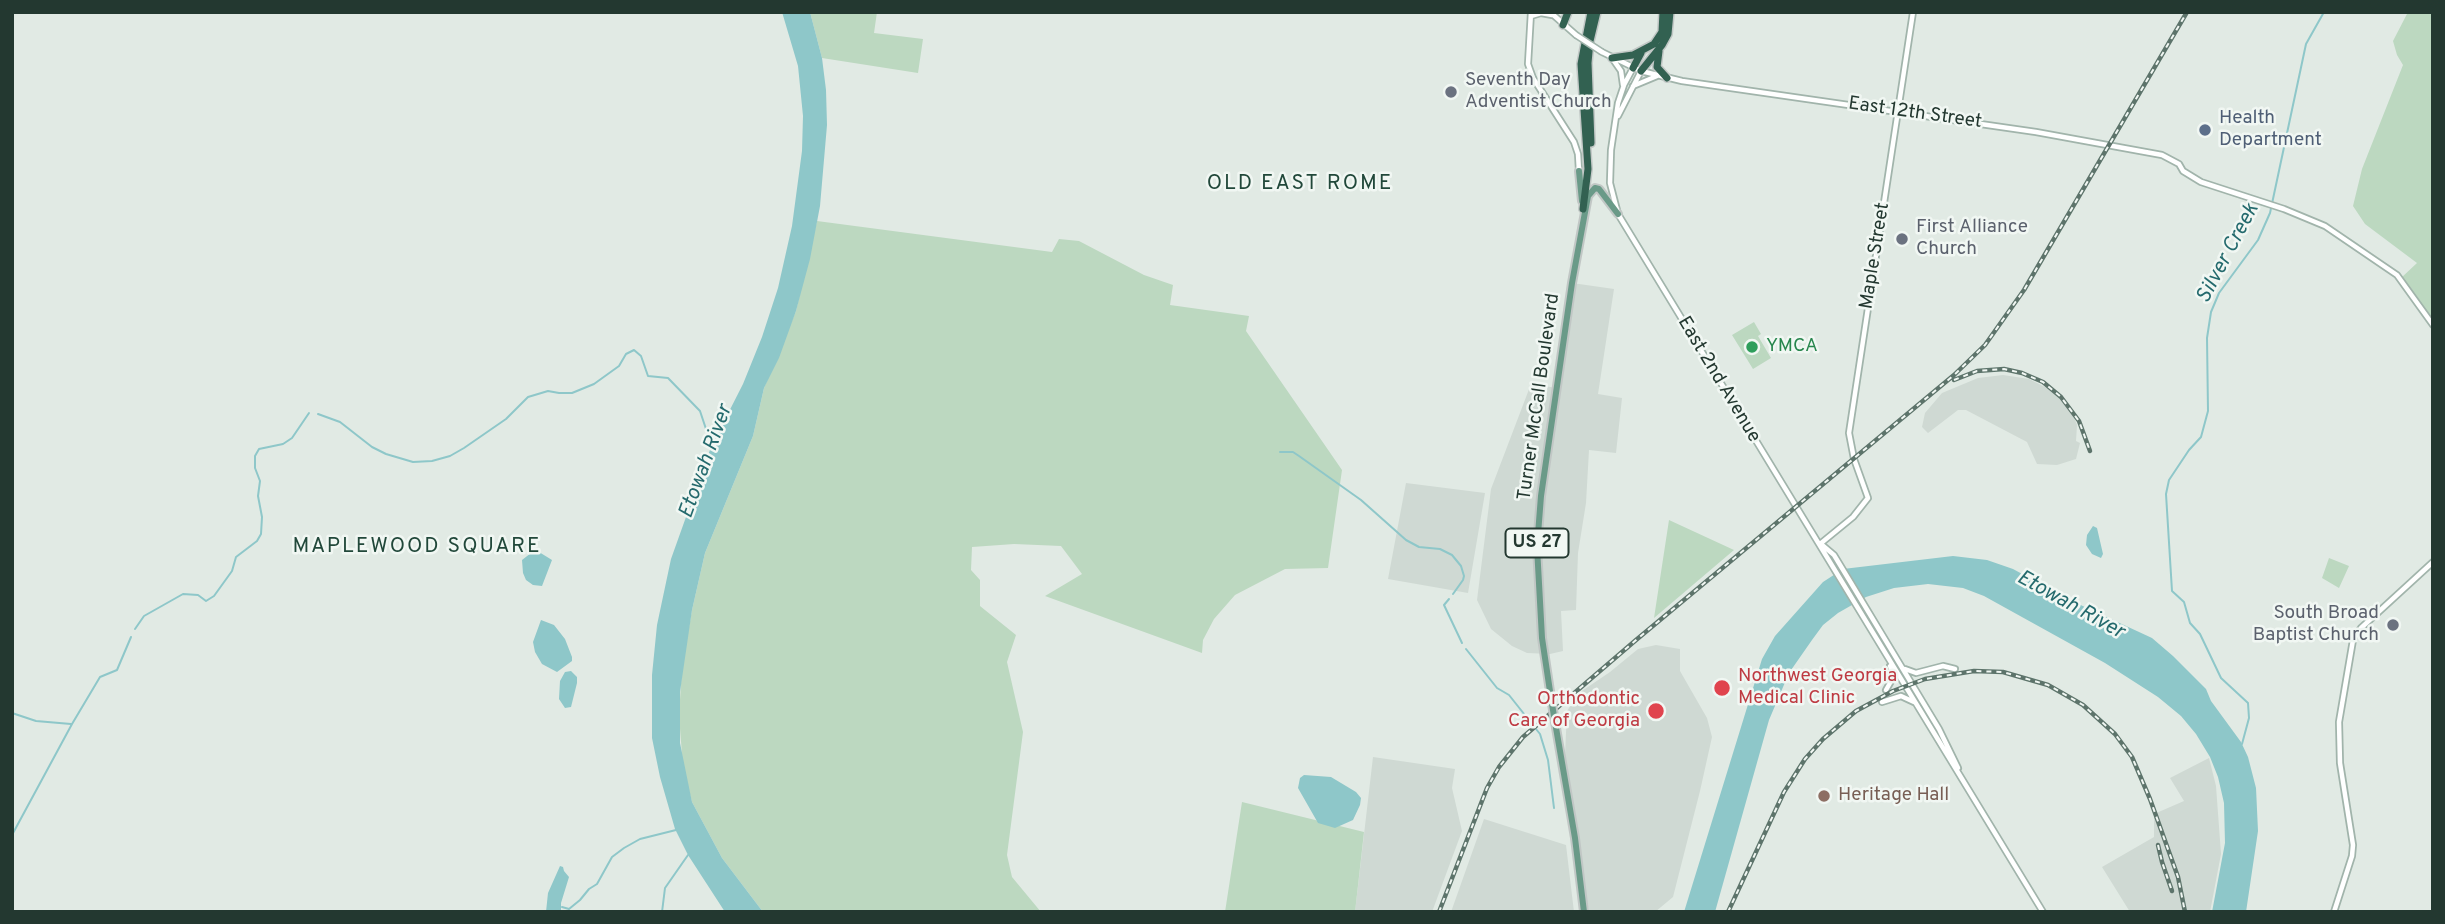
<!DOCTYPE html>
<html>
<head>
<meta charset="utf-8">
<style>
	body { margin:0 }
	#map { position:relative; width:2445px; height:924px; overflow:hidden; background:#e1eae4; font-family:Overpass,sans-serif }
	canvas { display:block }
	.frame { position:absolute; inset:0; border:14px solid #233830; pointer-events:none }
</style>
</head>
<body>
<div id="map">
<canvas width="2445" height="924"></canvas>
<div class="frame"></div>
</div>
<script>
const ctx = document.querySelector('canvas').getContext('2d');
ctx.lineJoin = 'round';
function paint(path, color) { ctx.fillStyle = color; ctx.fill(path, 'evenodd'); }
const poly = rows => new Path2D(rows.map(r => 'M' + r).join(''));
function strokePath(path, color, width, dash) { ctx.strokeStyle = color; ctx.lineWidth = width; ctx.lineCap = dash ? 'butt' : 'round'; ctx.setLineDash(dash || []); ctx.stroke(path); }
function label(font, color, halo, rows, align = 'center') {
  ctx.font = font + ' Overpass,sans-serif'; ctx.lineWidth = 5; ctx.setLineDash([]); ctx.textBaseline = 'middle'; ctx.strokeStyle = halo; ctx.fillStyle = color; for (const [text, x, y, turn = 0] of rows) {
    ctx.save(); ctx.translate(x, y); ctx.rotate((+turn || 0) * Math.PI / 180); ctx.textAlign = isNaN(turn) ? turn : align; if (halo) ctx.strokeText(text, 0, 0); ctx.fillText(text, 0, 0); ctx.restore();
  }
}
paint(poly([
	[1572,283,1614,289,1598,394,1622,398,1616,453,1589,450,1586,503,1578,553,1576,610,1561,611,1563,651,1550,654,1527,653,1512,646,1491,629,1477,600,1491,489,1531,384,1557,388],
	[2003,375,2029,379,2051,390,2061,398,2072,412,2077,425,2076,441,2080,443,2076,459,2057,465,2037,464,2027,442,1966,410,1958,410,1928,433,1922,427,1925,413,1942,393,1978,378],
	[1406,483,1485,493,1468,593,1388,579],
	[1656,645,1680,649,1680,671,1707,718,1712,737,1700,791,1673,897,1655,912,1589,912,1564,777,1567,711,1579,693,1610,672,1638,649],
	[1373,757,1455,769,1452,788,1462,831,1432,912,1355,912],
	[2209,758,2216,786,2221,854,2210,912,2130,912,2102,867,2154,837,2154,814,2184,801,2170,778],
	[1484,819,1566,845,1574,912,1451,912]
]), '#cfd9d3');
paint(poly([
	[810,12,877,12,874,33,923,39,918,73,822,58],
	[2408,12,2433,12,2433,323,2401,278,2417,263,2365,224,2353,206,2362,169,2403,65,2397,55,2393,41],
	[817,221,1052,252,1059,239,1079,241,1144,275,1173,285,1170,305,1249,316,1246,331,1342,470,1328,568,1285,569,1235,595,1214,619,1203,640,1202,653,1045,596,1082,574,1061,546,1014,544,972,547,971,570,980,580,980,606,1016,635,1007,662,1023,732,1007,855,1012,877,1041,912,763,912,722,858,692,802,683,767,679,716,682,667,692,610,705,553,753,436,764,388,796,311],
	[1754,322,1761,334,1758,336,1771,358,1753,369,1732,335],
	[1669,520,1734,550,1654,618],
	[2329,558,2349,566,2339,588,2322,578],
	[1242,802,1364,832,1355,912,1225,912]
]), '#bcd8c0');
paint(poly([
	[782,12,810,12,822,58,826,90,827,125,820,206,810,259,796,311,779,358,764,388,753,436,705,553,692,610,680,692,680,743,692,802,722,858,763,912,725,912,688,855,675,829,660,777,652,738,652,675,657,625,671,559,711,447,743,384,762,337,778,288,792,226,802,151,803,116,798,66],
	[2093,526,2097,528,2103,554,2101,558,2092,554,2086,545,2087,535],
	[539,552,552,560,542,586,533,585,526,580,523,573,522,560,531,553],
	[1953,556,1987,560,2013,569,2072,601,2152,638,2173,656,2206,689,2211,701,2241,742,2248,757,2256,788,2258,831,2246,912,2212,912,2225,843,2224,803,2218,777,2210,757,2196,734,2181,716,2158,697,2105,663,1984,596,1963,588,1928,584,1894,588,1866,597,1838,613,1823,625,1812,640,1789,673,1769,720,1715,912,1684,912,1762,659,1775,636,1823,582,1843,569],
	[541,620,554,625,565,639,572,657,572,661,557,672,542,664,535,652,533,642],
	[571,671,577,677,577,683,571,707,565,708,559,699,560,681,565,672],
	[1304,775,1331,777,1356,792,1361,798,1360,805,1353,820,1335,828,1318,823,1298,788,1300,778],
	[560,866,563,867,564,871,569,877,561,903,561,912,546,912,548,893]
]), '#8ec7c9');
strokePath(poly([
	[318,414,340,422,372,447,386,454,413,462,432,461,450,456,464,448,506,419,528,397,548,391,559,393,572,393,594,384,619,366,626,354,634,350,641,356,648,376,668,378,700,411,712,447],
	[1280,452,1293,452,1299,456,1361,500,1406,540,1419,547,1440,549,1452,555,1461,566,1464,576,1463,580,1453,594],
	[1449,599,1444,605,1462,643],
	[135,629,144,616,183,594,198,595,206,601,214,596,232,571,236,557,257,541,261,534,262,517,258,496,260,481,255,468,255,456,259,449,283,444,292,438,309,413],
	[1466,649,1497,688,1509,695,1540,734,1548,760,1554,808],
	[12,713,36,721,71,724],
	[2242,744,2249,718,2248,703,2221,678,2200,634,2190,623,2184,602,2172,591,2166,494,2169,480,2189,450,2201,437,2208,411,2207,338,2211,312,2219,293,2258,240,2270,213,2306,44,2324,12],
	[12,835,72,724,100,677,117,670,131,637],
	[562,907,569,909,580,900,589,889,597,884,612,857,624,848,640,839,676,830],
	[662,912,665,888,688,855]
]), '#8ec7c9', 2);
const secondary = poly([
	[1531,12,1528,64,1533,78,1574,142,1578,154,1579,171],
	[1550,12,1576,35],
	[1531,16,1541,13,1552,15],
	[1602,52,1641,71,1682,81,2036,132,2162,155,2179,164,2183,171,2201,182,2284,209,2325,226,2397,275,2433,325],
	[1612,58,1621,71,1623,85],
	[1633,68,1624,85,1618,103,1611,150,1610,183,1618,214,2043,912],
	[1633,86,1657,76],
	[1618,116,1641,71],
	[1820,544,1853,517,1868,498,1854,459,1849,433,1913,12],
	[1821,544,1834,555,1851,583,1939,729,1958,768],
	[1905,669,1916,673,1943,666,1955,669],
	[1886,690,1894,676,1890,666],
	[1882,702,1901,696,1914,702],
	[2334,912,2352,856,2353,845,2340,763,2339,722,2353,640,2361,628,2433,562]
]);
const primary = poly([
	[1579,171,1582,201],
	[1551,698,1542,638,1537,547,1541,496,1572,283,1588,196,1595,188,1599,189,1618,214],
	[1555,722,1575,838,1584,912]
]);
const highway = poly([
	[1563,25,1568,12],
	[1659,51,1657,67,1667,78],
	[1612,58,1633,55,1654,44,1662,32,1663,12],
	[1633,68,1641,53],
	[1641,71,1662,45,1668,34,1670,12],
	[1591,143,1588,63,1590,41,1597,12],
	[1583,209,1588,169,1581,64,1591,12]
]);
strokePath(secondary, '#a1b4ab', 8);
strokePath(primary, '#c1c7c5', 10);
strokePath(highway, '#c1c7c5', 10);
strokePath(secondary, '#fff', 4.5);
strokePath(primary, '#6a9a88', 6);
strokePath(highway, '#326151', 7);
const rail = poly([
	[1954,380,1977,371,2004,369,2022,373,2043,382,2061,397,2079,421,2090,451],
	[2158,845,2162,862,2172,891],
	[1439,912,1487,788,1499,767,1523,737,1636,640,1954,375,1985,345,2024,290,2187,12],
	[1728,912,1784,792,1805,759,1823,739,1856,711,1893,691,1925,679,1974,671,2003,672,2048,685,2083,705,2115,734,2132,757,2150,799,2178,877,2185,912]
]);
strokePath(rail, '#5d746b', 4.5);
strokePath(rail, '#f1f7f3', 2, [5]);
const secondaryBridge = poly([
	[1576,35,1602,52]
]);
const primaryBridge = poly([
	[1551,698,1555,722]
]);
strokePath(secondaryBridge, '#a1b4ab', 8, []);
strokePath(primaryBridge, '#c1c7c5', 10, []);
strokePath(secondaryBridge, '#fff', 4.5);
strokePath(primaryBridge, '#6a9a88', 6);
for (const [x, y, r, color] of [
	[1451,92,7,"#6b7280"],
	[2205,130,7,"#5c6f8a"],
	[1902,239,7,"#6b7280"],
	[1752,347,7,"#2e9e5b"],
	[2393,625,7,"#6b7280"],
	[1722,688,9,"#e0444e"],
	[1656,711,9,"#e0444e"],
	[1824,796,7,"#8d6e63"]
]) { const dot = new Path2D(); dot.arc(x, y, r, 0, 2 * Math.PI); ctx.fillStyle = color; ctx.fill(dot); strokePath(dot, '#f1f7f3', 2.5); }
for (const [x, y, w] of [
	[1537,543,63]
]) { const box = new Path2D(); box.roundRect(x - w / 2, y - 14.5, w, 29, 5); ctx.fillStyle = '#f1f7f3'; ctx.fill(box); strokePath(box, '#233830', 2); }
label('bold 18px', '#233830', null, [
	["US 27",1537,543]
]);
label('19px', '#5b616d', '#f1f7f3', [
	["Seventh Day",1465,81],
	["Adventist Church",1465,103],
	["First Alliance",1916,228],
	["Church",1916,250],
	["South Broad",2379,614,"right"],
	["Baptist Church",2379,636,"right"]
], 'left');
label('19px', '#233830', '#f1f7f3', [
	["East 12th Street",1915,114,8],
	["Maple Street",1876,256,-81],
	["East 2nd Avenue",1718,380,59],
	["Turner McCall Boulevard",1540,397,-82]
]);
label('19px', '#4e5e75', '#f1f7f3', [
	["Health",2219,119],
	["Department",2219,141]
], 'left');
label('19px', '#27864d', '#f1f7f3', [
	["YMCA",1766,347]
], 'left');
label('19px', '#be3a42', '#f1f7f3', [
	["Northwest Georgia",1738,677],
	["Medical Clinic",1738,699],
	["Orthodontic",1640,700,"right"],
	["Care of Georgia",1640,722,"right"]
], 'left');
label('19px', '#785e54', '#f1f7f3', [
	["Heritage Hall",1838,796]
], 'left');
ctx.letterSpacing = '2px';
label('21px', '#21483a', '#f1f7f3', [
	["OLD EAST ROME",1300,185],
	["MAPLEWOOD SQUARE",417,548]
]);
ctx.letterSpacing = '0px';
label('italic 21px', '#246a6d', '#f1f7f3', [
	["Silver Creek",2229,254,-62],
	["Etowah River",707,462,-70],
	["Etowah River",2070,606,29]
]);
</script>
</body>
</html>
